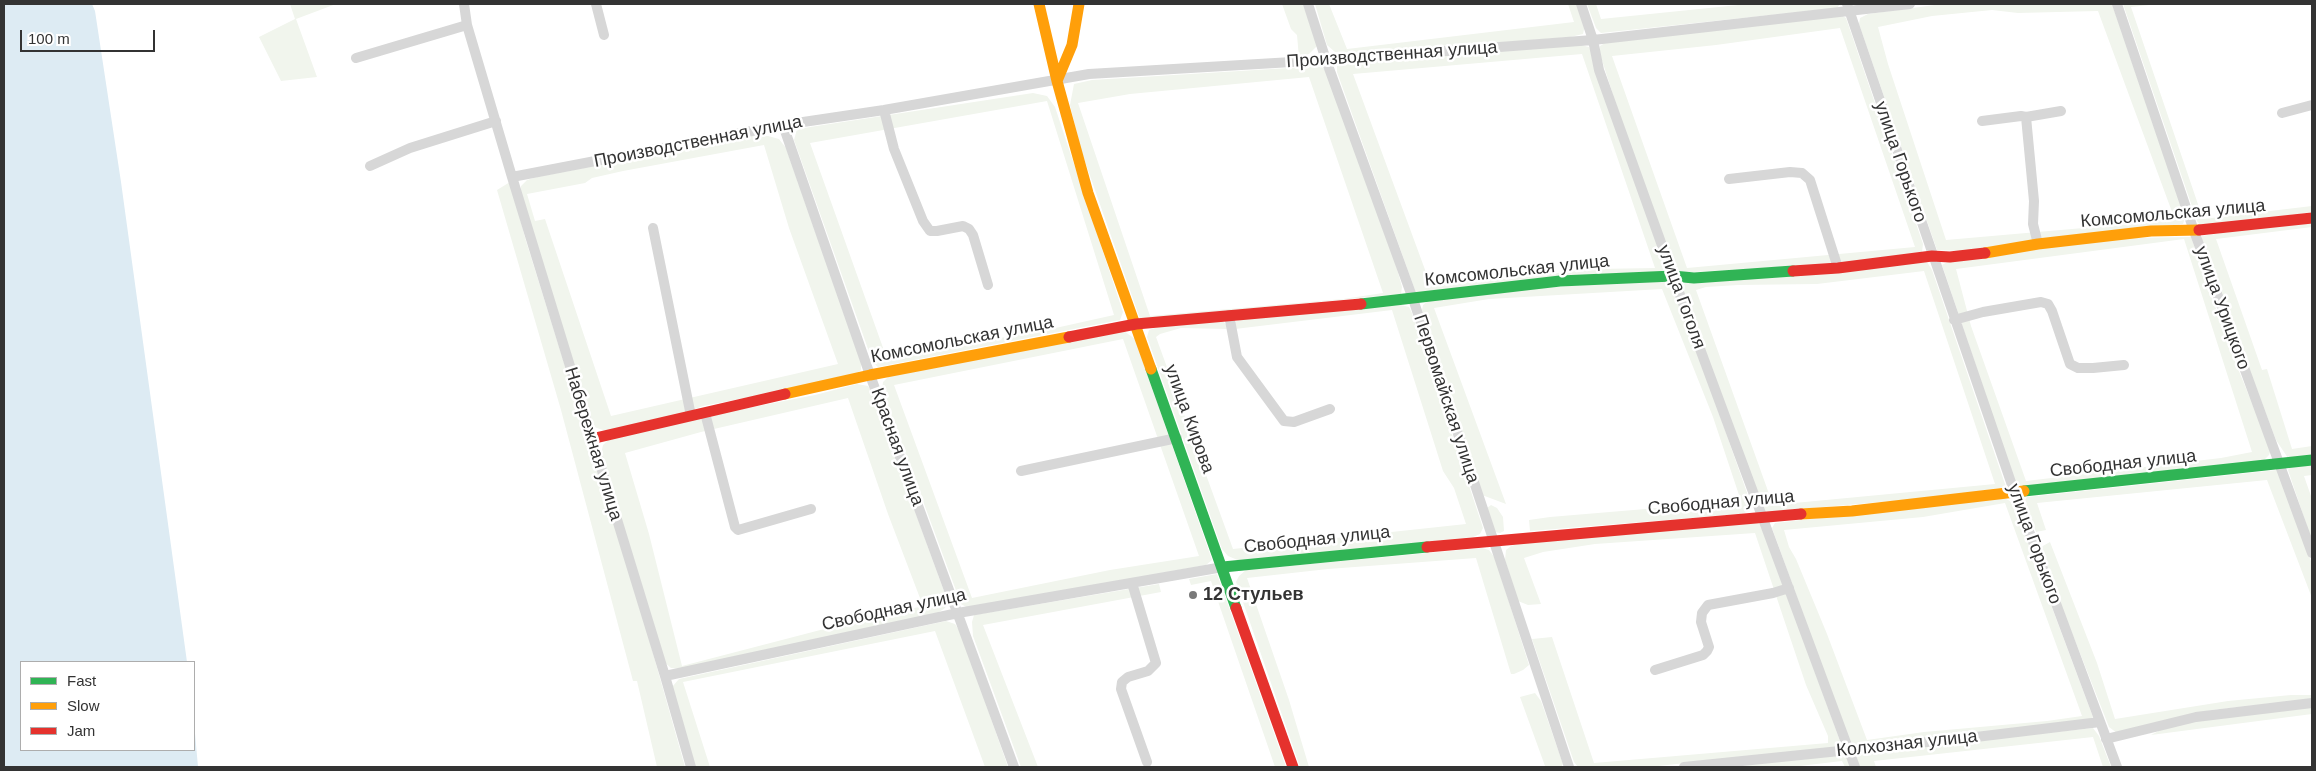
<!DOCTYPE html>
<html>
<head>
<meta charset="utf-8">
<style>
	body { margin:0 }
	#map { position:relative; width:2316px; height:771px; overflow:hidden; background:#fff; font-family:Arial,sans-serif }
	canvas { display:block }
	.frame { position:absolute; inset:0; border:5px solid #333; pointer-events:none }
	.legend { position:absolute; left:20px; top:661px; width:175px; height:90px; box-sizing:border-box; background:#fff; border:1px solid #adadad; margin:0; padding:6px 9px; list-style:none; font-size:15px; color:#333 }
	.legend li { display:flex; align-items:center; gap:10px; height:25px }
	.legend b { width:25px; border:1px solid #adadad }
	.scale { position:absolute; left:20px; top:30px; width:135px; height:22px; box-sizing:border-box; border:2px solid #333; border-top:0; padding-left:6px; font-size:15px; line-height:18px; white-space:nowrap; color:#333; -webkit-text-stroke:4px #fff; paint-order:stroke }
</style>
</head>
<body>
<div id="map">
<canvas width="2316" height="771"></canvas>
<div class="frame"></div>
<ul class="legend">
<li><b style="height:6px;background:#30b455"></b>Fast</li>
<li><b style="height:6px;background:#ff9f0a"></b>Slow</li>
<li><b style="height:6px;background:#e5322d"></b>Jam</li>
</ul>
<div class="scale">100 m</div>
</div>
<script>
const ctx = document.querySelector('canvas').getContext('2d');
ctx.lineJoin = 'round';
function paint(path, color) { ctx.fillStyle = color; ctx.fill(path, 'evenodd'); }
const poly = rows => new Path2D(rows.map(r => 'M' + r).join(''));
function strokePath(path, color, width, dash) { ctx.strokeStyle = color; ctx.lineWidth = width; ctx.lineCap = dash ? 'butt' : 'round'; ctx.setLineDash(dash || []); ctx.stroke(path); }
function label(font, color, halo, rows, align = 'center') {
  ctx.font = font + ' Arial,sans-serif'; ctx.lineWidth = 5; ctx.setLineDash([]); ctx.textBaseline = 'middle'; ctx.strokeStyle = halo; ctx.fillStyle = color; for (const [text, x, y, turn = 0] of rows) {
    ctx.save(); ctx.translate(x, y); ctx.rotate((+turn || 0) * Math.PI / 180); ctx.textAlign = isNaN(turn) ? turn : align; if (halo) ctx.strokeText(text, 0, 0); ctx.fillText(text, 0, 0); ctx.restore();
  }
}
paint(poly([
	[290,4,336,4,296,19,317,77,281,81,259,37,295,19],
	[1282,4,1303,4,1317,46,1309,54,1299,58,1297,35,1291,29],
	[1315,4,1329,4,1347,49,1574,22,1568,4,1578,4,1585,25,1583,34,1570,37,1348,55,1335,52,1327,45],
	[1587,4,1596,4,1601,19,1748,4,1840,4,1837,8,1601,33,1596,28],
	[1942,4,2112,4,2185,218,2183,224,1962,251,1937,250,1859,24,1860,18,1868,14],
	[1992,10,2018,13,2098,11,2175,220,1946,240,1888,64,1878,27,1932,16],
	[2123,4,2158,4,2131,7,2203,219,2312,206,2312,212,2202,227,2197,221],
	[1841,15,1846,18,1923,244,1922,252,1846,263,1677,273,1635,163,1599,51,1600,46,1608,41],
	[1840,28,1915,247,1687,268,1612,56,1716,45],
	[1581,45,1589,47,1593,55,1665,267,1660,274,1416,293,1337,72,1337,66,1344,63],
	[1582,54,1655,268,1596,269,1431,286,1353,74],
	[1321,66,1325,70,1392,251,1402,287,1401,294,1140,319,1081,150,1070,105,1074,84,1092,80],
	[1309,77,1383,293,1343,299,1150,316,1078,103,1130,94],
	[1033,93,1047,96,1055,107,1123,312,1120,320,878,367,873,363,794,140,797,129],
	[1047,101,1114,315,1060,327,887,359,810,143],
	[751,136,768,136,779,139,786,148,861,363,861,370,855,375,838,380,703,406,673,417,606,431,594,427,586,414,521,198,521,186,527,180,537,177],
	[764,145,789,228,838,364,611,416,545,219,535,221,527,194,585,183,592,178,623,171],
	[510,182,526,241,636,593,685,767,657,767,637,681,633,681,561,410,497,190],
	[2312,220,2312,227,2216,239,2262,370,2267,369,2292,449,2312,446,2312,455,2288,458,2276,440,2201,241,2202,236],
	[2191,237,2230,349,2271,450,2269,455,2263,461,2020,488,2016,485,1942,265,1949,261,2122,238],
	[2184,239,2252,452,2221,458,2026,481,1971,326,1956,269],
	[1927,262,1932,270,2006,487,1940,497,1765,512,1682,289,1682,286,1686,282],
	[1924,271,1995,484,1773,505,1696,290,1706,287,1738,285,1817,284],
	[1669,280,1701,362,1752,507,1750,511,1741,514,1530,531,1529,520,1550,517,1741,501,1713,417,1662,289,1489,299,1434,308,1506,504,1482,495,1422,310,1423,305,1428,301,1489,291],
	[1401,305,1409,307,1412,313,1483,528,1480,534,1473,537,1240,561,1228,556,1222,549,1147,337,1149,330,1161,326,1222,321,1226,324,1227,329,1181,328,1160,334,1156,337,1233,549,1466,524,1454,488,1443,471,1392,310,1235,329,1235,322,1240,319],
	[1124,331,1135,339,1212,560,1206,565,968,608,961,604,882,390,883,382,889,376],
	[1123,339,1199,556,1110,570,972,598,894,385],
	[857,384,868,386,872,393,948,602,945,608,936,614,682,669,671,668,663,661,601,454,603,445,608,440,722,413,815,395],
	[848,398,888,514,923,606,828,628,682,666,649,534,625,453,701,432],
	[2312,464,2312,475,2304,476,2312,499,2312,541,2288,470,2290,467],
	[2277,470,2312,564,2312,598,2267,480,2037,503,2046,530,2036,532,2024,502,2027,497],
	[2002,497,2010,501,2015,509,2093,717,2086,721,1851,746,1772,528,1775,523],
	[2005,503,2082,716,2047,721,1924,732,1867,740,1827,634,1796,559,1789,547,1784,530,1923,517],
	[1491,505,1497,508,1503,517,1504,531,1500,533,1495,532,1487,508],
	[1757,522,1762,526,1840,741,1837,747,1658,766,1578,767,1574,762,1532,639,1552,637,1594,763,1828,743,1828,736,1806,685,1755,533,1595,544,1543,552,1524,558,1541,604,1528,605,1518,601,1505,560,1506,550,1511,546,1522,543],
	[2050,542,2097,663,2115,719,2228,701,2291,695,2312,695,2312,699,2212,710,2117,733,2109,727,2056,592,2041,547],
	[1482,548,1489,550,1495,558,1529,665,1523,670,1514,674,1511,674,1476,558,1328,569,1247,578,1289,700,1309,767,1300,767,1236,582,1239,576,1246,570],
	[1217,574,1286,767,1275,767,1211,581,1191,585,1189,579],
	[1159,584,1161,592,983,625,1038,767,1021,767,973,636,972,622,974,615],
	[946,621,955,624,961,633,1008,767,985,767,935,631,683,682,710,767,695,767,672,687,679,679],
	[1535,693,1541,701,1563,764,1561,767,1542,767,1545,766,1520,697],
	[2312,707,2312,714,2151,735,2168,726,2199,720],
	[2093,728,2099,736,2111,767,2103,767,2093,737,1874,761,1876,767,1859,767,1856,758,1863,753],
	[1841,754,1847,757,1851,767,1845,767,1842,761,1791,767,1733,767]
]), '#f1f5ed');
paint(poly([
	[4,4,92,4,95,11,121,182,187,662,21,662,21,750,194,750,194,722,198,767,4,767]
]), '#ddebf3');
strokePath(poly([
	[464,4,467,25,512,177,665,676,691,767],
	[596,4,604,35],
	[1308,4,1326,60,1413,299,1569,767],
	[1581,4,1593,40,1599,70,1673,276,1855,767],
	[1847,4,2014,491,2117,767],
	[2117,4,2194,231,2312,553],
	[356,58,467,25],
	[884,110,894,149,923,221,930,231,937,231,963,226,969,229,973,235,988,285],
	[2282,113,2312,105],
	[2026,117,2034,201,2033,224,2038,244],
	[1982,121,2021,116,2026,117,2061,111],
	[783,125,870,375,1014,767],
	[370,166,410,148,496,121],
	[512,177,783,125,884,110,1089,74,1326,60,1593,40,1910,4],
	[1729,179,1790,172,1802,173,1810,180,1838,268],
	[653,228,691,416],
	[1229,315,1237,357,1284,421,1294,422,1330,409],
	[1954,320,1983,312,2041,302,2048,304,2052,311,2070,364,2078,368,2093,368,2124,365],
	[705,413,735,527,738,530,745,528,811,509],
	[1021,471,1177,438],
	[1132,583,1156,663,1148,671,1128,677,1122,682,1121,689,1147,762],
	[1655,670,1703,655,1707,651,1709,647,1701,622,1702,613,1708,605,1773,593,1789,588],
	[665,676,958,613,1223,567],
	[2106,739,2196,717,2312,703],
	[1684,767,1976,737,2100,722]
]), '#d7d7d7', 10);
strokePath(poly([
	[1361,304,1560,281,1673,276,1694,278,1793,271],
	[1151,369,1236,608],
	[2024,491,2312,460],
	[1223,567,1427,547]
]), '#30b455', 11);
strokePath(poly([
	[1039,4,1057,81,1088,193,1151,369],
	[1057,81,1072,45,1079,4],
	[1985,253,2038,244,2151,231,2199,230],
	[785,394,870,375,1069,337],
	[1801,514,1852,511,2024,491]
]), '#ff9f0a', 11);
strokePath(poly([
	[2199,230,2312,218],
	[1793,271,1838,268,1932,256,1950,257,1985,253],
	[1069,337,1136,324,1361,304],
	[591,439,785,394],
	[1427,547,1801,514],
	[1236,608,1293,767]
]), '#e5322d', 11);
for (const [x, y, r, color] of [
	[1193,595,5,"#7a7a7a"]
]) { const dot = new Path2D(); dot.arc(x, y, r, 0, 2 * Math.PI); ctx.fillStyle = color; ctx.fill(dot); strokePath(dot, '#fff', 2); }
label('18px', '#333', '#fff', [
	["Производственная улица",1392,55,-4],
	["Производственная улица",698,142,-11],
	["улица Горького",1900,162,71],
	["Комсомольская улица",2173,214,-5],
	["Комсомольская улица",1517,271,-6],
	["улица Гоголя",1681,297,70],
	["улица Урицкого",2222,308,70],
	["Комсомольская улица",962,340,-11],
	["Первомайская улица",1446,399,72],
	["улица Кирова",1189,419,70],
	["Набережная улица",593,444,73],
	["Красная улица",897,447,70],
	["Свободная улица",2123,464,-6],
	["Свободная улица",1721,503,-5],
	["Свободная улица",1317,540,-6],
	["улица Горького",2034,544,70],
	["Свободная улица",894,610,-12],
	["Колхозная улица",1907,744,-6]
]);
label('bold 18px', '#333', '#fff', [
	["12 Стульев",1203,595]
], 'left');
</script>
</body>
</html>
